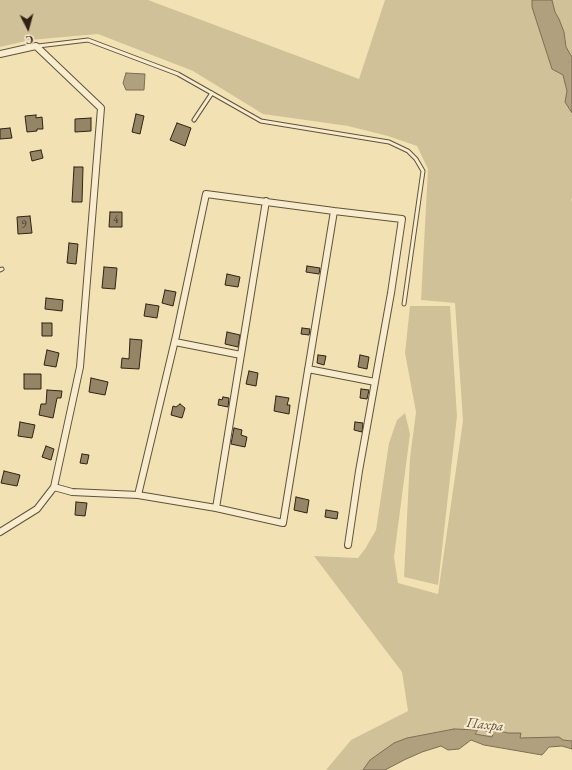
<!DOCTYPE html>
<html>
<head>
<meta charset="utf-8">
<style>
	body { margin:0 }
	#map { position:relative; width:572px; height:770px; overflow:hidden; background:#f2e2b3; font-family:"EB Garamond",serif }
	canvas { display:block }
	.north { position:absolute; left:8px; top:8px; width:40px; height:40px; -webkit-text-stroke:3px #f7ecce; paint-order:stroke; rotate:174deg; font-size:11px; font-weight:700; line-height:16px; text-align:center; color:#302114 }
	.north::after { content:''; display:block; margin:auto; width:14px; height:18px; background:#302114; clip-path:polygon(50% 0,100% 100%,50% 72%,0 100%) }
</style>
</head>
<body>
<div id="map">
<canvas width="572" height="770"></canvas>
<div class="north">С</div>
</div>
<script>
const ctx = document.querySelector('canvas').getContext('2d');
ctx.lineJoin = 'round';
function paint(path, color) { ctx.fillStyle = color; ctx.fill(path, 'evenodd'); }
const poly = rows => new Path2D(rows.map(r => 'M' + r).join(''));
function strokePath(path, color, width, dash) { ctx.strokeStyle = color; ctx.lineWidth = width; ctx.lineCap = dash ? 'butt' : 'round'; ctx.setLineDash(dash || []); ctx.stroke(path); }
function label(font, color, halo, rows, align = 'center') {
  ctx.font = font + ' "EB Garamond",serif'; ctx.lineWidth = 4; ctx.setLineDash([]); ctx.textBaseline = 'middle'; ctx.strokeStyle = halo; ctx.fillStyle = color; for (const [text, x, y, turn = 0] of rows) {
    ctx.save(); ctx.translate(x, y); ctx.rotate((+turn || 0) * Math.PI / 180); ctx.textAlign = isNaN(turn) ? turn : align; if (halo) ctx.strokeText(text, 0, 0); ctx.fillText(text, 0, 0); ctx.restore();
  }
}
paint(poly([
	[0,0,148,0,359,79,385,0,532,0,532,7,552,69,563,75,567,91,565,102,572,113,572,198,571,199,572,202,572,741,547,738,520,738,520,733,508,733,491,729,484,730,493,734,492,738,475,734,478,731,454,729,407,738,370,760,363,770,326,770,351,740,408,711,402,672,314,556,358,558,365,549,376,530,389,443,397,420,405,413,410,434,394,557,398,583,438,594,463,421,455,303,421,300,428,169,417,146,388,136,348,126,263,114,193,71,98,34,30,40,0,47],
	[552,0,572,0,572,57,566,47,564,32,559,19,555,12],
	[410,306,450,306,457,416,438,585,404,577,410,458,416,412,405,353]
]), '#d1c198');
const water = poly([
	[532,0,552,0,555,12,559,19,564,32,566,47,572,57,572,113,565,102,567,91,563,75,552,69,532,7,532,0],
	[126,73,145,74,144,90,126,90,123,83,126,73],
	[454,729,478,730,475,734,492,737,493,734,484,730,491,729,508,733,521,733,520,738,559,737,563,740,572,741,572,749,562,746,549,747,542,755,484,745,471,740,459,749,448,750,441,746,422,752,404,760,385,770,363,770,370,760,394,743,407,738,454,729]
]);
paint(water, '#b0a07d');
strokePath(water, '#7d6d53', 1);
const building = poly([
	[136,114,144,116,140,134,132,132,136,114],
	[36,115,36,118,42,117,43,129,37,129,37,131,27,132,25,116,36,115],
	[91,118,91,131,75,132,75,119,91,118],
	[177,123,191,128,185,146,170,140,177,123],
	[10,128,12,138,0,139,0,129,10,128],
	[41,150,43,158,32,161,30,152,41,150],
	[74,167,83,167,82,202,72,202,74,167],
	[110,212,122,212,122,227,109,227,110,212],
	[30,216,32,233,18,234,17,217,30,216],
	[69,243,78,244,76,264,67,263,69,243],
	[307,266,320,268,319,274,306,272,307,266],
	[104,267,117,268,115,289,102,288,104,267],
	[227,274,240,277,238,287,225,285,227,274],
	[165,290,176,292,173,306,162,303,165,290],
	[46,298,63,300,62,311,45,309,46,298],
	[146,304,159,306,157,318,144,316,146,304],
	[42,323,52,323,52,336,42,336,42,323],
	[302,328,310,329,309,335,301,334,302,328],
	[227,332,240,335,238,347,225,344,227,332],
	[130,339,142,340,139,369,121,368,122,358,129,359,130,339],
	[47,350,59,353,56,367,44,365,47,350],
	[318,355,326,356,324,365,317,363,318,355],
	[360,355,369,357,367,369,358,367,360,355],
	[249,371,258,373,256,386,246,384,249,371],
	[24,374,41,374,41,389,24,389,24,374],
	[91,378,108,382,105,395,89,392,91,378],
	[361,389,369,390,367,399,360,398,361,389],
	[47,390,62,391,61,398,57,398,53,418,39,415,41,404,46,404,47,390],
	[276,396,289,398,287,405,290,405,289,414,274,411,276,396],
	[223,397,229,398,228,407,218,405,219,399,222,400,223,397],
	[180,404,185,408,182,418,171,415,173,406,176,407,180,404],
	[20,422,35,425,32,438,18,436,20,422],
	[355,422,363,423,362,432,354,430,355,422],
	[234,428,242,430,241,435,247,437,245,447,231,444,234,428],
	[46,446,54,449,51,460,42,457,46,446],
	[82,454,89,455,87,464,80,463,82,454],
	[4,471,20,475,17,486,1,483,4,471],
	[296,497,309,500,307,513,294,510,296,497],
	[76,502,87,503,85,516,75,515,76,502],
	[326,510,338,512,337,519,325,517,326,510]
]);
paint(building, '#958567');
strokePath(building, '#302114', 1);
const lane = poly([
	[38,46,88,40,178,74,261,121,389,142,408,151,416,159,423,171,404,304],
	[194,120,212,93],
	[0,270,2,269]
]);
const street = poly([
	[0,54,36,46,101,108,80,367,54,487,37,509,0,532],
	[334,211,402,219,391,293,359,471,348,545],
	[175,342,241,355],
	[308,369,375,382],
	[54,487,72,492,138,495,176,336,206,194,334,211,283,523,216,508,138,495],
	[216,508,266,201]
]);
strokePath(lane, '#60513c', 5);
strokePath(street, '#60513c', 8);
strokePath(lane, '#f7ecce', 3);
strokePath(street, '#f7ecce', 6);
label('11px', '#493a29', null, [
	["4",116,220],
	["9",24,225]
]);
label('italic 14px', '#5d4d39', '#f7ecce', [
	["Пахра",485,725,6]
]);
</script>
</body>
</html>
